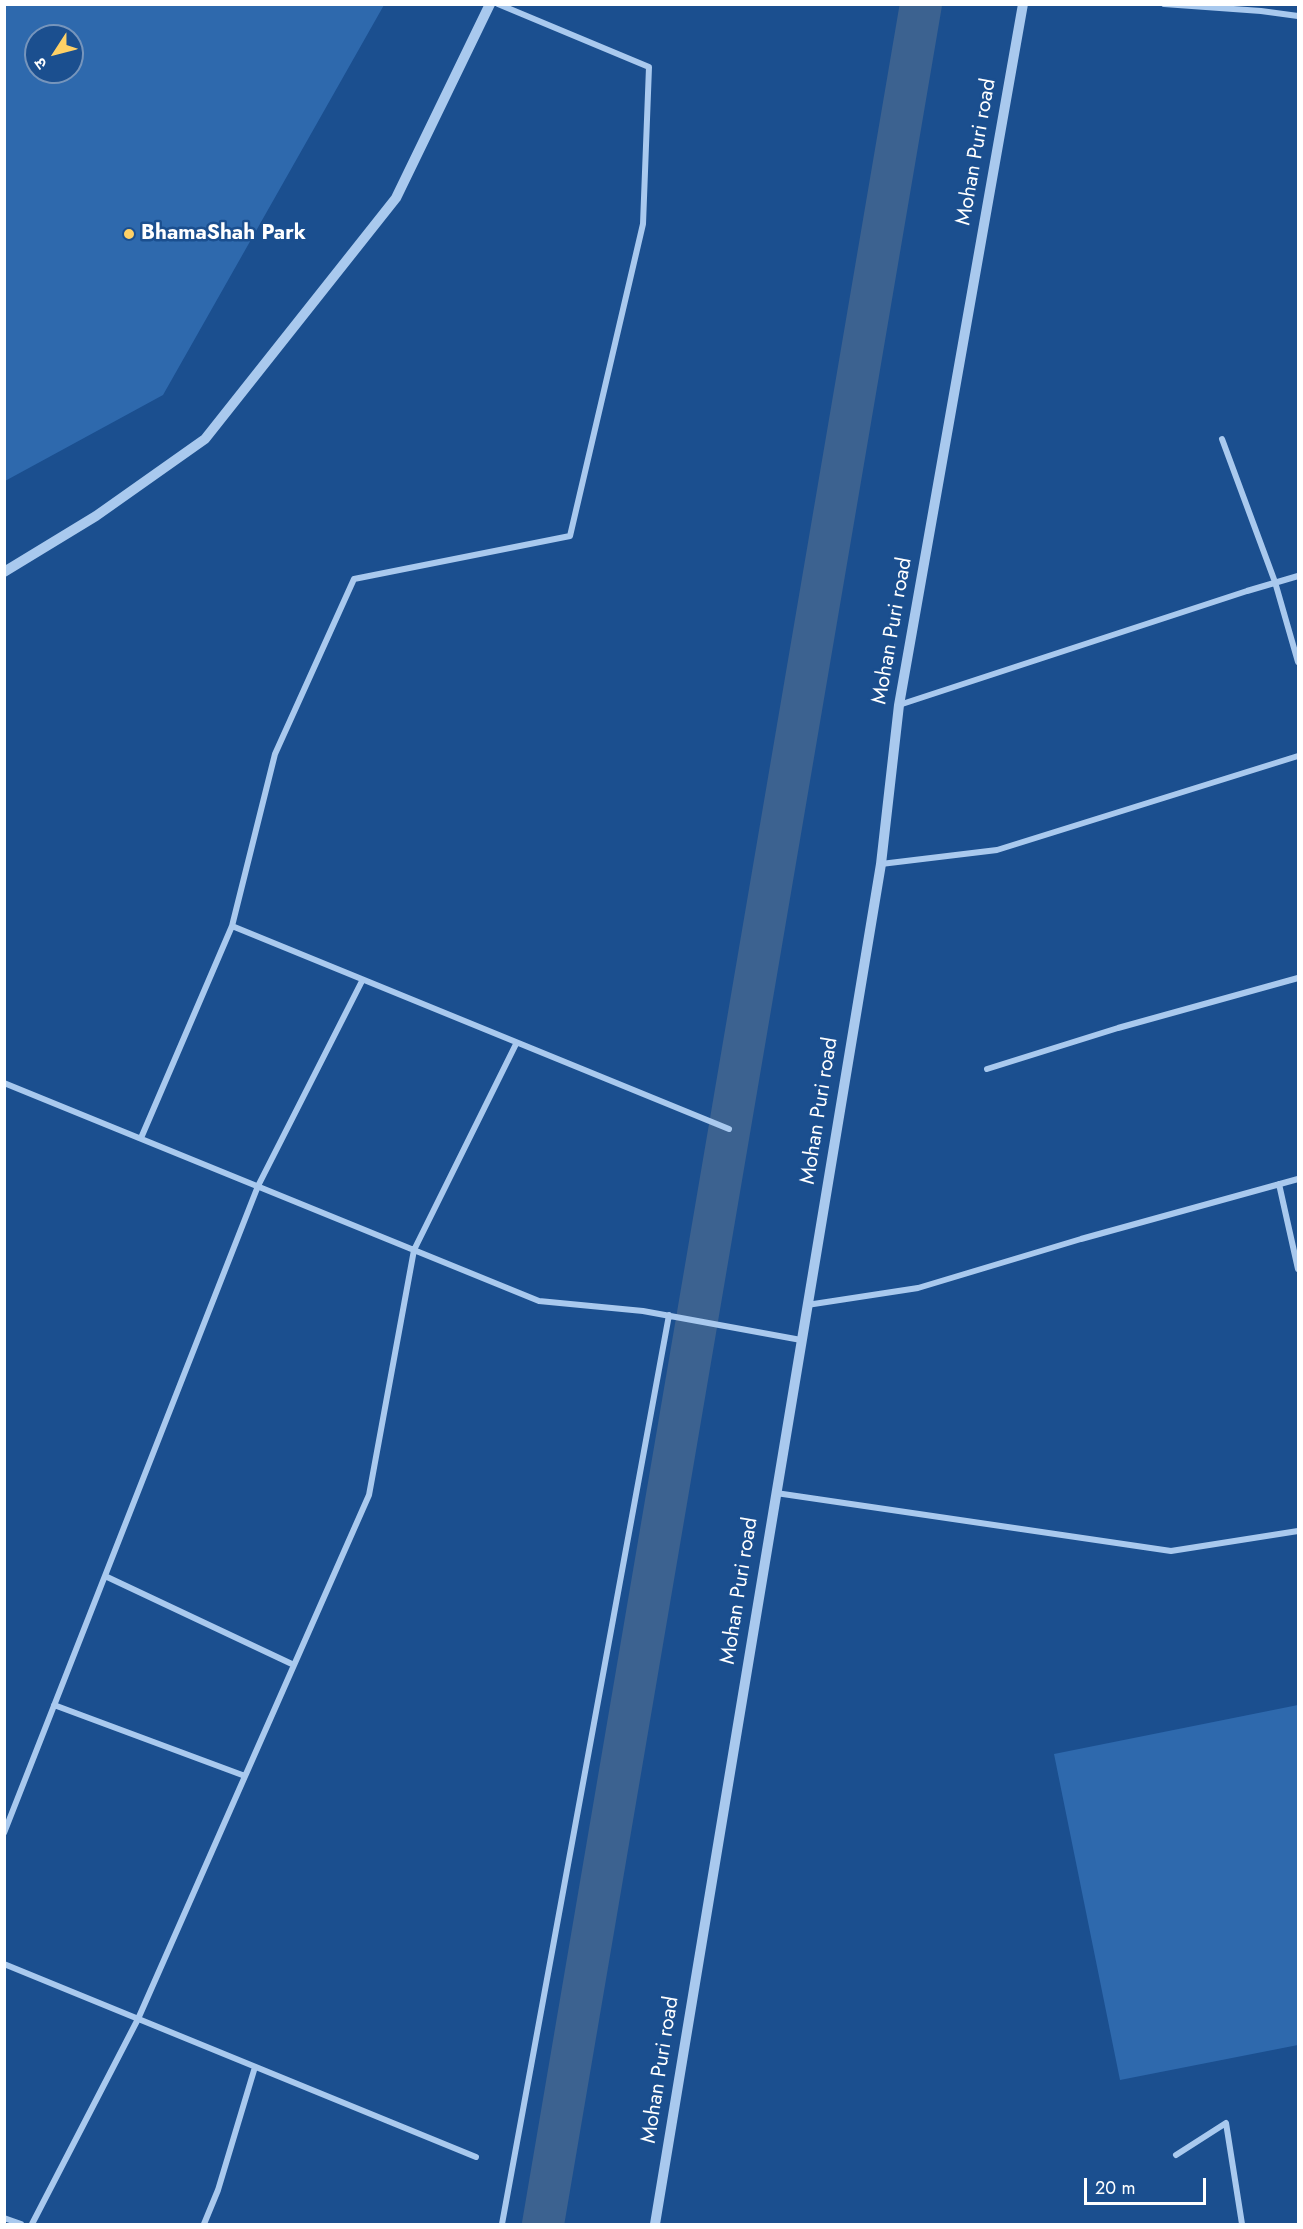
<!DOCTYPE html>
<html>
<head>
<meta charset="utf-8">
<style>
	body { margin:0 }
	#map { position:relative; width:1303px; height:2229px; overflow:hidden; background:#1b4f8f; font-family:Jost,"Noto Sans Devanagari",sans-serif }
	canvas { display:block }
	.frame { position:absolute; inset:0; border:6px solid #fff; pointer-events:none }
	.north { position:absolute; left:24px; top:24px; width:60px; height:60px; box-sizing:border-box; background:#1b4f8f; border:2px solid #7695bc; border-radius:50%; rotate:234deg; font-size:16px; font-weight:700; line-height:24px; text-align:center; color:#fff }
	.north::after { content:''; display:block; margin:auto; width:21px; height:27px; background:#ffd166; clip-path:polygon(50% 0,100% 100%,50% 72%,0 100%) }
	.scale { position:absolute; left:1084px; top:2178px; width:122px; height:27px; box-sizing:border-box; border:3px solid #fff; border-top:0; padding-left:8px; font-size:18px; line-height:21px; white-space:nowrap; color:#fff; -webkit-text-stroke:4px #1b4f8f; paint-order:stroke }
</style>
</head>
<body>
<div id="map">
<canvas width="1303" height="2229"></canvas>
<div class="frame"></div>
<div class="north">उ</div>
<div class="scale">20 m</div>
</div>
<script>
const ctx = document.querySelector('canvas').getContext('2d');
ctx.lineJoin = 'round';
function paint(path, color) { ctx.fillStyle = color; ctx.fill(path, 'evenodd'); }
const poly = rows => new Path2D(rows.map(r => 'M' + r).join(''));
function strokePath(path, color, width, dash) { ctx.strokeStyle = color; ctx.lineWidth = width; ctx.lineCap = dash ? 'butt' : 'round'; ctx.setLineDash(dash || []); ctx.stroke(path); }
function label(font, color, halo, rows, align = 'center') {
  ctx.font = font + ' Jost,sans-serif'; ctx.lineWidth = 5; ctx.setLineDash([]); ctx.textBaseline = 'middle'; ctx.strokeStyle = halo; ctx.fillStyle = color; for (const [text, x, y, turn = 0] of rows) {
    ctx.save(); ctx.translate(x, y); ctx.rotate((+turn || 0) * Math.PI / 180); ctx.textAlign = isNaN(turn) ? turn : align; if (halo) ctx.strokeText(text, 0, 0); ctx.fillText(text, 0, 0); ctx.restore();
  }
}
paint(poly([
	[5,4,384,5,163,395,5,481],
	[36,36,72,36,72,72,36,72],
	[1298,1705,1298,2045,1120,2080,1054,1754]
]), '#2e69ad');
strokePath(poly([
	[543,2224,921,4]
]), '#3c6290', 42);
strokePath(poly([
	[1164,4,1261,11,1298,16],
	[1222,439,1275,582,1298,662],
	[899,705,1247,591,1298,576],
	[881,864,997,850,1298,756],
	[232,926,729,1129],
	[987,1069,1118,1028,1298,978],
	[4,1083,539,1301,643,1311,801,1340],
	[141,1138,232,926,275,754,354,579,570,536,643,224,649,67,498,4],
	[1279,1184,1298,1269],
	[807,1305,918,1288,1081,1239,1298,1179],
	[776,1493,1171,1551,1298,1531],
	[105,1576,294,1665],
	[54,1705,245,1776],
	[4,1833,258,1186,362,981],
	[4,1964,476,2157],
	[1176,2155,1226,2123,1242,2224],
	[4,2218,21,2224],
	[32,2224,138,2019,369,1495,414,1250,516,1044],
	[204,2224,218,2190,255,2067],
	[502,2224,669,1315]
]), '#a9c9ee', 6);
strokePath(poly([
	[4,572,96,516,205,439,396,198,490,4],
	[655,2224,881,864,899,705,1023,4]
]), '#a9c9ee', 10);
for (const [x, y, r, color] of [
	[129,234,6,"#ffd166"]
]) { const dot = new Path2D(); dot.arc(x, y, r, 0, 2 * Math.PI); ctx.fillStyle = color; ctx.fill(dot); strokePath(dot, '#1b4f8f', 2); }
label('21px', '#fff', '#1b4f8f', [
	["Mohan Puri road",977,152,-80],
	["Mohan Puri road",893,631,-80],
	["Mohan Puri road",820,1111,-81],
	["Mohan Puri road",740,1591,-81],
	["Mohan Puri road",661,2070,-81]
]);
label('bold 21px', '#fff', '#1b4f8f', [
	["BhamaShah Park",141,234]
], 'left');
</script>
</body>
</html>
